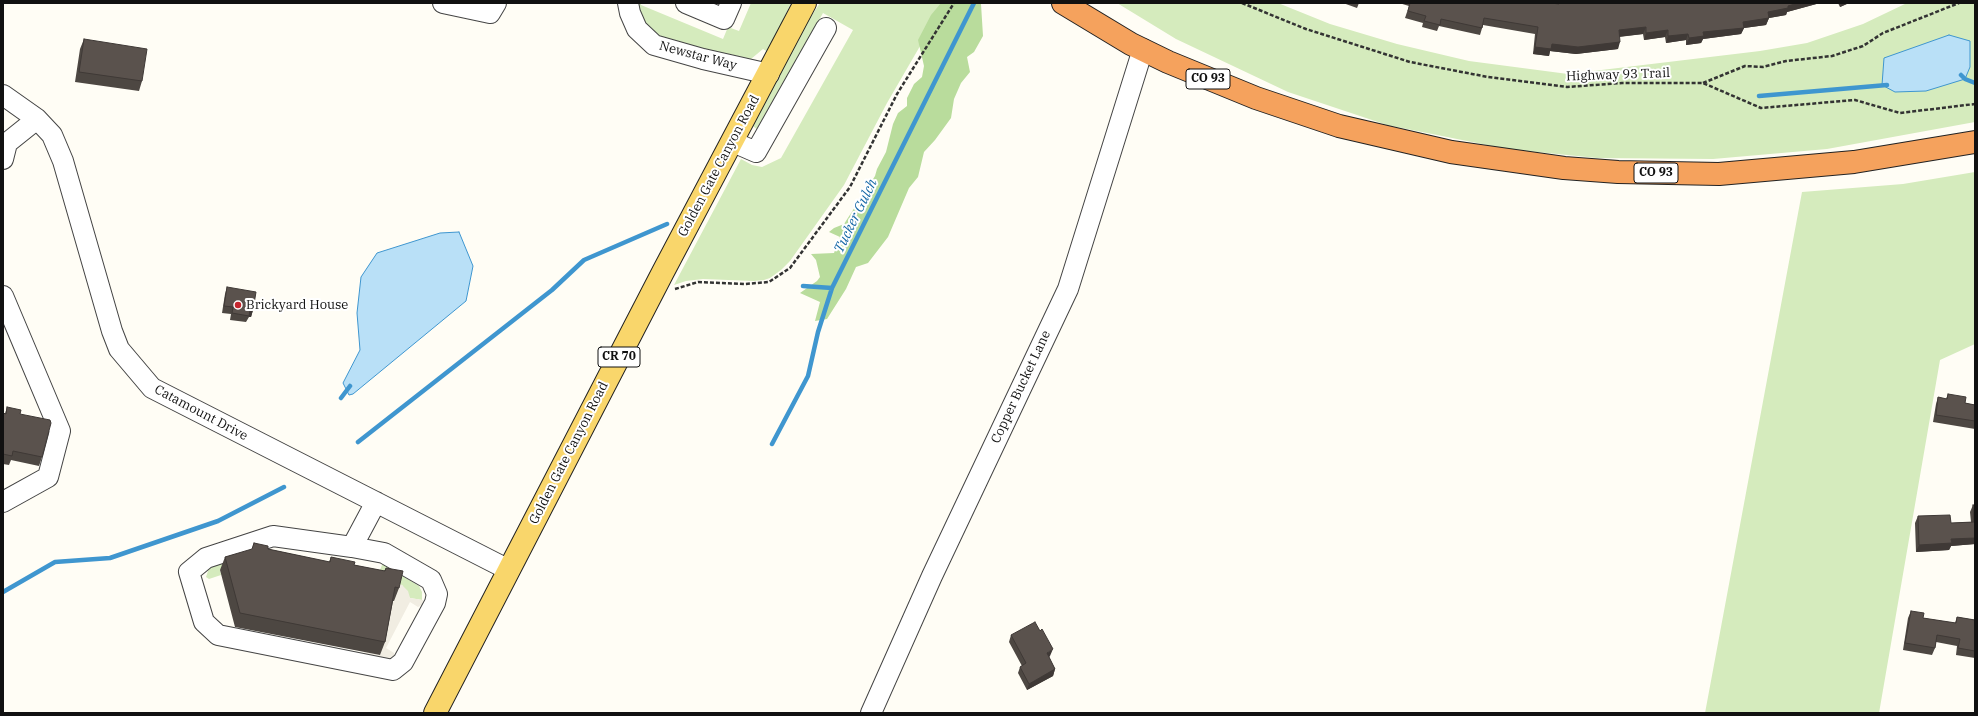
<!DOCTYPE html>
<html>
<head>
<meta charset="utf-8">
<style>
	body { margin:0 }
	#map { position:relative; width:1978px; height:716px; overflow:hidden; background:#fffdf5; font-family:"IBM Plex Serif",serif }
	canvas { display:block }
	.frame { position:absolute; inset:0; border:4px solid #111; pointer-events:none }
</style>
</head>
<body>
<div id="map">
<canvas width="1978" height="716"></canvas>
<div class="frame"></div>
</div>
<script>
const ctx = document.querySelector('canvas').getContext('2d');
ctx.lineJoin = 'round';
function paint(path, color) { ctx.fillStyle = color; ctx.fill(path, 'evenodd'); }
const poly = rows => new Path2D(rows.map(r => 'M' + r).join(''));
function strokePath(path, color, width, dash) { ctx.strokeStyle = color; ctx.lineWidth = width; ctx.lineCap = dash ? 'butt' : 'round'; ctx.setLineDash(dash || []); ctx.stroke(path); }
function label(font, color, halo, rows, align = 'center') {
  ctx.font = font + ' "IBM Plex Serif",serif'; ctx.lineWidth = 4; ctx.setLineDash([]); ctx.textBaseline = 'middle'; ctx.strokeStyle = halo; ctx.fillStyle = color; for (const [text, x, y, turn = 0] of rows) {
    ctx.save(); ctx.translate(x, y); ctx.rotate((+turn || 0) * Math.PI / 180); ctx.textAlign = isNaN(turn) ? turn : align; if (halo) ctx.strokeText(text, 0, 0); ctx.fillText(text, 0, 0); ctx.restore();
  }
}
paint(poly([
	[634,3,641,3,641,5,723,39,728,27,739,31,751,3,791,3,768,52,763,49,751,59,657,38,646,29],
	[820,3,945,3,887,103,844,185,790,261,781,270,770,278,764,280,754,281,703,279,686,281,674,285,741,159,752,165,762,167,781,158,853,30,823,13,758,130,750,124,795,40],
	[1117,3,1278,3,1330,24,1397,44,1469,61,1568,74,1760,51,1807,43,1863,24,1907,3,1975,3,1975,122,1827,149,1713,159,1597,158,1507,149,1387,125,1288,92,1176,39],
	[1975,172,1975,344,1940,360,1879,713,1705,713,1802,192,1903,184],
	[250,552,220,570,221,575,209,579,206,577,209,568],
	[382,565,385,565,419,586,422,592,422,600,410,598,402,585,381,581,377,577]
]), '#d5ebbd');
paint(poly([
	[941,3,981,4,983,36,974,52,967,57,970,72,961,83,954,99,951,118,935,140,924,152,918,177,909,188,888,237,868,263,856,267,846,289,827,319,815,321,820,302,800,293,817,281,820,277,816,260,811,254,834,253,840,237,829,232,834,228,844,224,875,176,877,169,886,152,893,124,898,113,907,106,907,98,914,84,922,77,924,66,918,40,931,15]
]), '#b9dc9c');
paint(poly([
	[398,584,402,585,408,591,410,598,423,600,422,605,418,607,410,602,386,648,394,653,395,656,389,661,363,658,364,652,380,655,391,600]
]), '#f1ede2');
const water = poly([
	[1949,35,1970,41,1970,67,1965,79,1926,91,1895,92,1882,85,1884,58,1949,35],
	[459,232,473,266,466,301,353,394,349,395,343,383,360,350,357,313,361,277,377,253,440,233,459,232]
]);
paint(water, '#b9e0f7');
strokePath(water, '#3f96cf', 1);
strokePath(poly([
	[1961,75,1965,79,1975,83],
	[1759,96,1887,85],
	[803,286,832,288],
	[341,398,350,386],
	[358,442,552,290,584,260,667,224],
	[772,444,808,376,818,332,832,288,974,3],
	[3,592,55,562,110,558,218,521,284,487]
]), '#3f96cf', 4.5);
const minor = poly([
	[443,3,490,13,496,3],
	[628,3,630,13,637,29,654,45,703,59,769,74],
	[686,3,724,19,731,3],
	[3,95,37,119,52,135,63,161,112,331,119,349,152,388,509,570],
	[733,142,756,152,826,28],
	[3,159,7,143,37,119],
	[3,296,60,431,48,477,3,502],
	[352,547,384,553,431,580,437,594,435,603,403,662,393,670,218,635,204,622,189,572,206,558,273,536,352,547,376,502],
	[871,713,932,576,1068,289,1143,49]
]);
const major = poly([
	[435,713,663,272,805,3]
]);
const highway = poly([
	[1063,3,1131,44,1168,62,1256,98,1339,126,1451,152,1564,168,1618,172,1719,174,1854,162,1975,142]
]);
strokePath(minor, '#444', 22);
strokePath(major, '#222', 24);
strokePath(highway, '#222', 24);
strokePath(poly([
	[1242,3,1306,29,1410,62,1488,77,1567,87,1622,83,1703,83,1761,108,1855,100,1900,113,1975,104],
	[1703,83,1745,66,1763,67,1786,61,1832,56,1863,46,1883,33,1959,3],
	[675,289,698,282,745,284,769,282,790,268,850,187,897,94,954,3]
]), '#333', 2.5, [4, 2]);
strokePath(minor, '#fff', 20);
strokePath(major, '#f9d66b', 22);
strokePath(highway, '#f5a25d', 22);
paint(poly([
	[1343,3,1359,3,1357,8],
	[1399,3,1551,3,1558,4,1558,3,1820,3,1787,12,1786,15,1769,18,1766,25,1744,28,1741,34,1703,39,1701,43,1686,45,1686,40,1666,43,1665,37,1644,40,1643,34,1619,37,1618,49,1576,54,1550,51,1549,56,1533,54,1535,34,1483,25,1480,35,1439,26,1437,31,1422,27,1423,23,1405,18,1409,6],
	[1838,3,1849,3,1840,7],
	[84,39,142,81,139,91,75,82,80,49],
	[227,287,253,310,251,317,249,317,246,322,230,320,231,314,222,313,225,294],
	[1948,394,1965,403,1975,405,1975,429,1933,422,1936,404,1938,397,1946,399],
	[7,407,42,457,39,466,11,460,9,465,3,464,3,413,5,414],
	[1973,505,1975,505,1975,544,1951,546,1949,550,1916,552,1915,523,1918,516,1951,523,1971,522,1970,512],
	[254,543,268,549,329,562,331,557,354,565,384,571,386,568,399,588,394,601,393,601,385,642,380,655,235,627,220,570,225,557,252,550],
	[1911,611,1923,618,1955,623,1957,617,1975,620,1975,658,1956,655,1957,646,1936,642,1935,648,1932,655,1903,650,1908,618],
	[1040,631,1050,656,1049,657,1055,669,1053,676,1027,690,1018,673,1020,667,1022,666,1009,642,1011,635]
]), '#4d4742');
paint(poly([
	[1798,3,1820,3,1787,12,1786,15,1769,18,1766,25,1744,28,1741,34,1703,39,1701,43,1686,45,1689,38,1703,32,1743,22,1768,12],
	[1841,3,1849,3,1840,7],
	[1646,27,1643,34,1616,37,1619,30],
	[1668,30,1665,37,1644,40,1646,33],
	[1688,34,1686,40,1666,43,1668,36],
	[1620,42,1618,49,1576,54,1550,51,1549,56,1533,54,1535,47,1552,44],
	[250,310,253,310,251,317,249,317],
	[1975,538,1975,544,1951,546,1949,550,1916,552,1919,545,1951,539],
	[1053,649,1050,656,1044,660,1047,653],
	[1055,669,1053,676,1027,690,1029,684]
]), '#3f3936');
const building = poly([
	[1410,3,1551,3,1559,4,1559,3,1798,3,1788,6,1788,8,1768,12,1769,18,1743,22,1744,28,1703,32,1704,36,1689,38,1688,34,1668,36,1668,30,1646,33,1646,27,1619,30,1620,42,1578,47,1552,44,1551,49,1535,47,1538,27,1484,18,1482,28,1441,19,1440,25,1424,21,1426,16,1408,11,1410,3],
	[84,39,147,49,142,81,79,72,84,39],
	[227,287,256,292,253,310,250,310,249,316,232,313,233,307,224,306,227,287],
	[1948,394,1966,397,1965,403,1975,405,1975,421,1936,415,1938,397,1947,399,1948,394],
	[7,407,21,410,20,414,50,420,51,423,42,457,13,451,12,456,3,454,3,413,6,414,7,407],
	[1973,505,1975,505,1975,538,1951,539,1952,543,1919,545,1918,516,1950,515,1951,523,1974,522,1973,505],
	[254,543,268,546,268,549,330,562,331,557,355,562,354,565,385,571,386,568,403,571,399,588,395,587,385,642,240,613,225,557,252,549,254,543],
	[1911,611,1924,613,1923,618,1956,623,1957,617,1975,620,1975,651,1958,648,1960,639,1937,635,1935,648,1905,643,1911,611],
	[1035,622,1040,631,1042,629,1053,649,1047,653,1055,669,1029,684,1020,667,1026,663,1011,635,1035,622]
]);
paint(building, '#5a524d');
strokePath(building, '#3f3936', 1);
for (const [x, y, r, color] of [
	[238,305,4,"#c4262e"]
]) { const dot = new Path2D(); dot.arc(x, y, r, 0, 2 * Math.PI); ctx.fillStyle = color; ctx.fill(dot); strokePath(dot, '#fff', 1.5); }
for (const [x, y, w] of [
	[1208,79,44],
	[1656,173,44],
	[619,357,42]
]) { const box = new Path2D(); box.roundRect(x - w / 2, y - 10, w, 20, 3); ctx.fillStyle = '#fff'; ctx.fill(box); strokePath(box, '#111', 1); }
label('bold 12px', '#111', null, [
	["CO 93",1208,79],
	["CO 93",1656,173],
	["CR 70",619,357]
]);
label('13px', '#111', '#fff', [
	["Newstar Way",698,56,15],
	["Highway 93 Trail",1618,75,-2],
	["Golden Gate Canyon Road",719,166,-62],
	["Copper Bucket Lane",1021,387,-65],
	["Catamount Drive",201,413,28],
	["Golden Gate Canyon Road",569,453,-63]
]);
label('13px', '#111', '#fff', [
	["Brickyard House",246,305]
], 'left');
label('italic 14px', '#1768a6', '#fff', [
	["Tucker Gulch",856,216,-64]
]);
</script>
</body>
</html>
